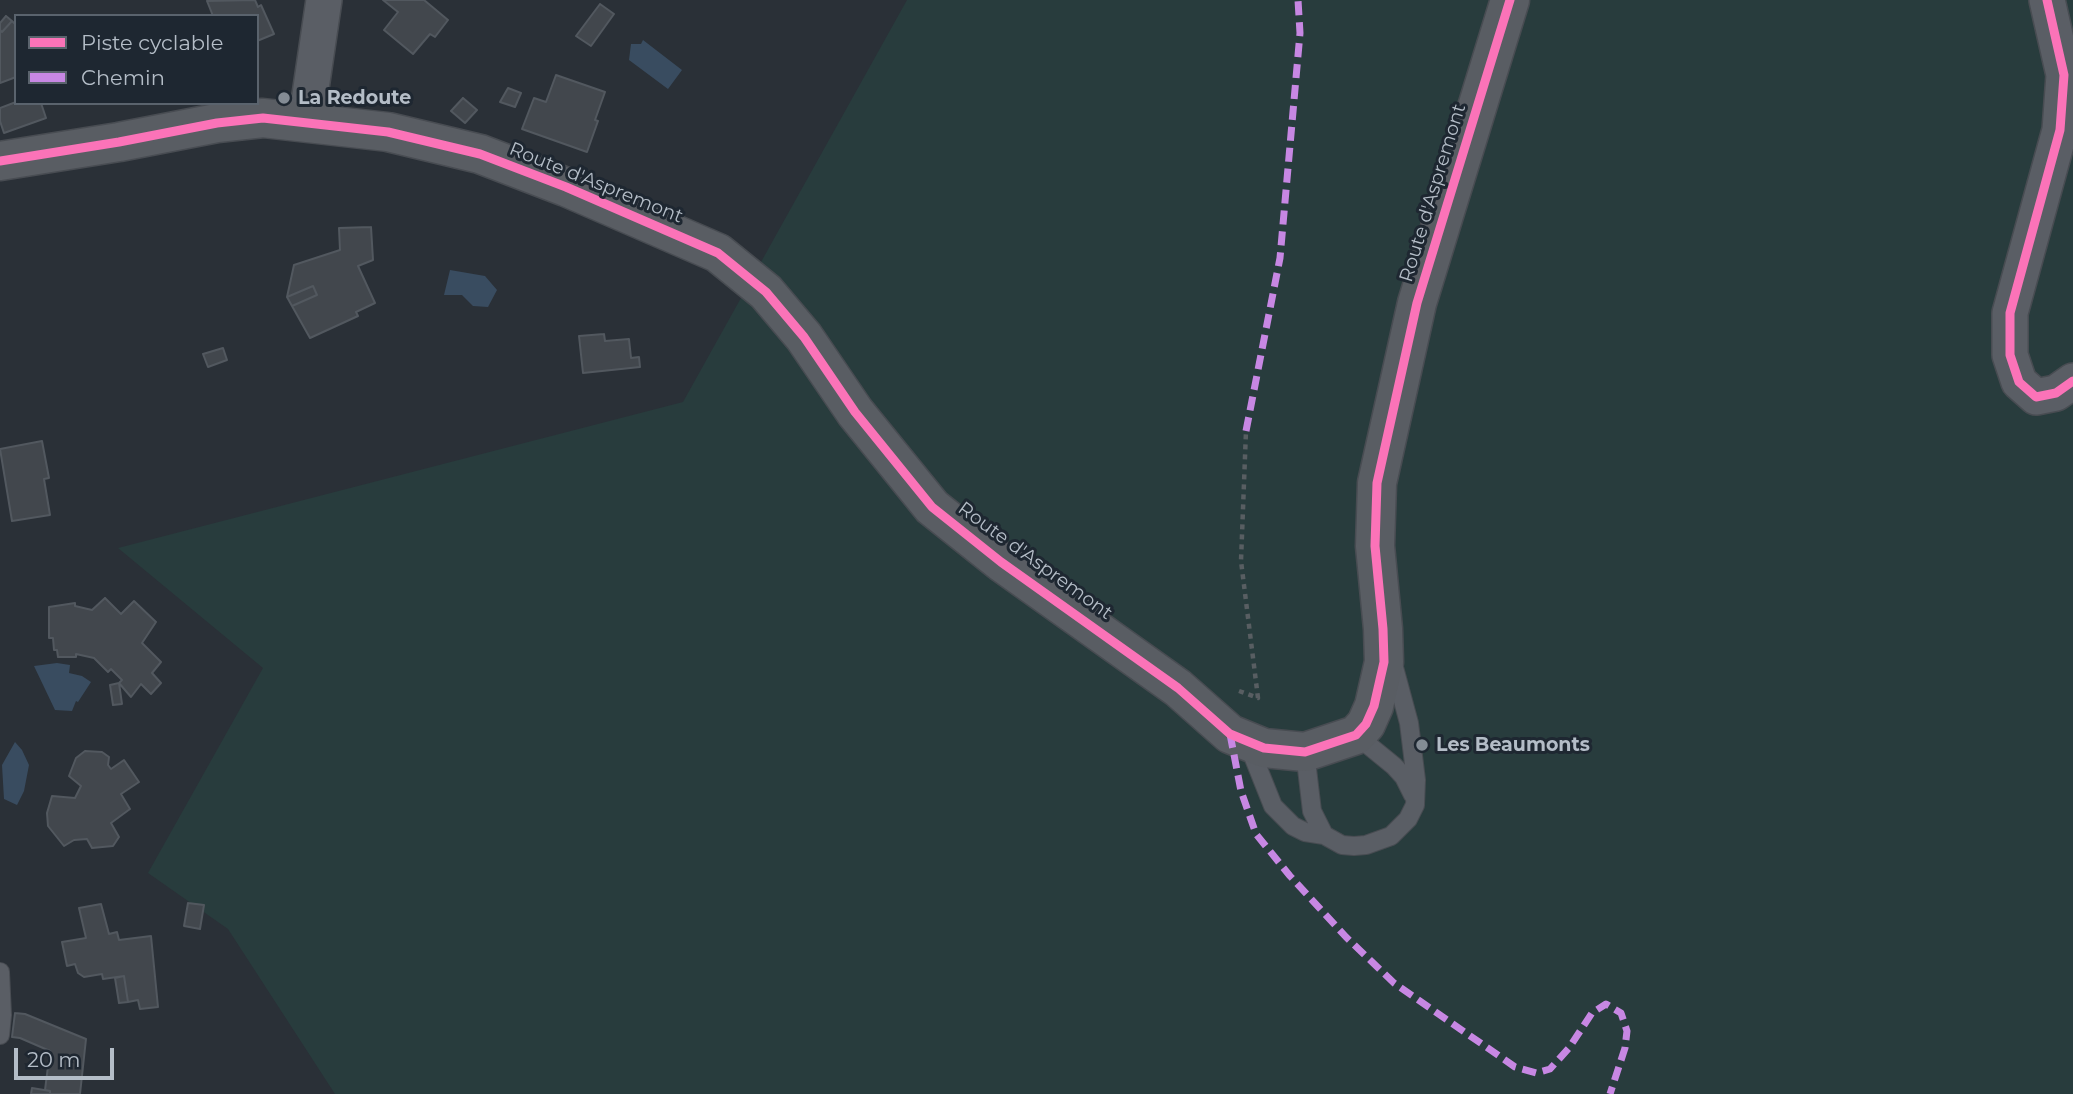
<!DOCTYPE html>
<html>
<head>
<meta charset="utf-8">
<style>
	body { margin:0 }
	#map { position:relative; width:2073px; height:1094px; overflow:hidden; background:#2a3037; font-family:Montserrat,sans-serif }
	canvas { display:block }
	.legend { position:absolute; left:14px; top:14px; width:245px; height:91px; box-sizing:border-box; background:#1e2731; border:2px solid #5a636d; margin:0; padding:9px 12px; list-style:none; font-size:21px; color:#b4bdc7 }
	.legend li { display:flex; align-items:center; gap:14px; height:35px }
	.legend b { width:35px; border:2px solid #5a636d }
	.scale { position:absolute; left:14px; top:1048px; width:100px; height:32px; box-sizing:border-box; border:4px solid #b4bdc7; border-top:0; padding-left:9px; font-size:21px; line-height:24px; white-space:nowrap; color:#b4bdc7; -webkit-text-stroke:5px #1e2731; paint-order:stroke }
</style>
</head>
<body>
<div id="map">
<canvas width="2073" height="1094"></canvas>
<ul class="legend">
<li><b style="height:9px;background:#fb73b8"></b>Piste cyclable</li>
<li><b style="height:9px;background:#c787e3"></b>Chemin</li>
</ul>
<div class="scale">20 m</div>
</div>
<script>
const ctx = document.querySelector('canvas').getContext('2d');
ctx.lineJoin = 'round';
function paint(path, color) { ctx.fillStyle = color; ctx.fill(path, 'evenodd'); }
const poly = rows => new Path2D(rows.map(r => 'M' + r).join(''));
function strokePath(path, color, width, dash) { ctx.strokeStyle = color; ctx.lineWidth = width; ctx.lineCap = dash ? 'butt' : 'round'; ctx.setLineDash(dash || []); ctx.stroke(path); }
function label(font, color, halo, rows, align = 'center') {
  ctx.font = font + ' Montserrat,sans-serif'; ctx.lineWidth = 6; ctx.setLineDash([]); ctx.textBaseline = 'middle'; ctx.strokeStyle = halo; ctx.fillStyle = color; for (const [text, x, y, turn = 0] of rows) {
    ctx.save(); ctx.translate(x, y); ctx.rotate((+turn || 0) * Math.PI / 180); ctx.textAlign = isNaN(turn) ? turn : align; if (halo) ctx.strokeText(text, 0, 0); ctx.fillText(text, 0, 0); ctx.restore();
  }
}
paint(poly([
	[907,0,2073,0,2073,1094,335,1094,228,929,148,873,263,668,118,548,683,402]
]), '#283c3d');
paint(poly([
	[643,40,682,70,668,89,629,60,631,44,641,44],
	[450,270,485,276,497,290,488,307,473,306,462,295,444,295],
	[57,663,70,665,69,673,82,676,91,682,78,702,76,701,72,711,55,710,34,666],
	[15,742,22,750,29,765,24,791,17,805,4,799,2,765]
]), '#394c60');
const building = poly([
	[255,0,258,7,261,5,274,34,257,41,257,16,213,16,207,1,255,0],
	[383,0,424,0,448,20,435,37,430,34,413,54,384,30,398,12,383,0],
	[600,4,614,14,591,46,576,36,600,4],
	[6,16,12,21,2,32,0,30,0,23,6,16],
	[12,21,16,25,16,77,0,83,0,30,2,32,12,21],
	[556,75,605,92,595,120,598,121,587,152,522,129,534,98,546,102,556,75],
	[508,88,521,93,515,107,500,102,508,88],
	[463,98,477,110,465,123,451,111,463,98],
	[16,102,41,103,46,118,4,133,0,121,0,108,16,102],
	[371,227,373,260,358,266,375,303,356,312,358,316,310,338,292,306,317,295,313,286,287,297,294,265,340,250,339,228,371,227],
	[313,286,317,295,292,306,287,297,313,286],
	[604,334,605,341,629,339,631,358,639,357,640,367,583,373,579,336,604,334],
	[223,348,227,360,208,367,203,354,223,348],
	[42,441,49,478,44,479,50,515,12,521,0,449,42,441],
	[105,598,121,614,134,601,156,622,142,643,161,662,152,673,161,683,151,694,141,684,131,697,119,683,122,680,111,669,108,672,94,658,76,654,76,657,58,657,57,650,54,650,53,638,49,638,49,607,75,603,75,606,92,610,105,598],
	[119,683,122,704,113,705,110,685,119,683],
	[85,751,102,752,109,757,108,765,111,769,124,760,139,782,121,794,130,809,111,823,119,837,113,846,92,848,87,839,74,840,64,846,48,826,47,813,52,796,75,798,81,786,69,776,76,758,85,751],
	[188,903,204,905,200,929,184,926,188,903],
	[101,904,109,934,117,932,119,940,151,936,158,1007,140,1009,138,1000,128,1002,124,976,103,979,102,974,84,977,78,973,75,964,67,966,62,942,86,938,79,908,101,904],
	[124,976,128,1002,119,1003,115,978,124,976],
	[15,1013,25,1014,86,1039,80,1094,50,1094,50,1091,45,1090,50,1051,20,1038,12,1037,15,1013],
	[32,1088,50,1091,50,1094,31,1094,32,1088]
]);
paint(building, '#42474d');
strokePath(building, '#52585f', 2);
const lane = poly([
	[1356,735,1394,766,1404,777,1413,795],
	[1249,746,1273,806,1293,826,1305,832,1324,835,1342,845,1354,846,1366,845,1391,836,1408,819,1415,805,1416,780,1409,723,1392,660],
	[1305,752,1312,811,1324,835],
	[0,972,2,1015,0,1035]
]);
const street = poly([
	[2047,0,2064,75,2060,130,2010,313,2010,355,2019,382,2036,397,2056,393,2073,381],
	[306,122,324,0]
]);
const secondary = poly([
	[0,161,119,142,217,123,263,118,388,132,480,154,566,187,718,253,766,292,804,337,855,412,932,507,1001,562,1178,688,1230,734,1264,748,1305,752,1356,735,1366,724,1374,706,1384,662,1383,629,1375,546,1377,483,1417,303,1510,0]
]);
strokePath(lane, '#484c52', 20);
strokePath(street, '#484c52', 38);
strokePath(secondary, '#484c52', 41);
strokePath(poly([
	[1239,691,1258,698,1241,561,1246,431]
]), '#585e62', 4.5, [5, 5]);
strokePath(lane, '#5a5e65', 18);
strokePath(street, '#5a5e65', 35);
strokePath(secondary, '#595d63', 38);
strokePath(poly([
	[1246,431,1280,258,1300,33,1298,0],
	[1230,734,1241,791,1256,834,1290,876,1346,937,1394,983,1515,1067,1536,1073,1550,1069,1569,1048,1592,1013,1606,1004,1621,1013,1627,1031,1625,1048,1610,1094]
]), '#c787e3', 7, [14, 7]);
strokePath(poly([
	[2047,0,2064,75,2060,130,2010,313,2010,355,2019,382,2036,397,2056,393,2073,381],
	[0,161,119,142,217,123,263,118,388,132,480,154,566,187,718,253,766,292,804,337,855,412,932,507,1001,562,1178,688,1230,734,1264,748,1305,752,1356,735,1366,724,1374,706,1384,662,1383,629,1375,546,1377,483,1417,303,1510,0]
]), '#fb73b8', 9);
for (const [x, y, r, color] of [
	[284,98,7,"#848c95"],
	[1422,745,7,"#848c95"]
]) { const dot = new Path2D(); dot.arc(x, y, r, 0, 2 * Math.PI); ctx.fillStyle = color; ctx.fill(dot); strokePath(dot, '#1e2731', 2.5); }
label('bold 19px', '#b4bdc7', '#1e2731', [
	["La Redoute",298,98],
	["Les Beaumonts",1436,745]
], 'left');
label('19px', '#b4bdc7', '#1e2731', [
	["Route d'Aspremont",596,183,22],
	["Route d'Aspremont",1433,193,-73],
	["Route d'Aspremont",1035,561,36]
]);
</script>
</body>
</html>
